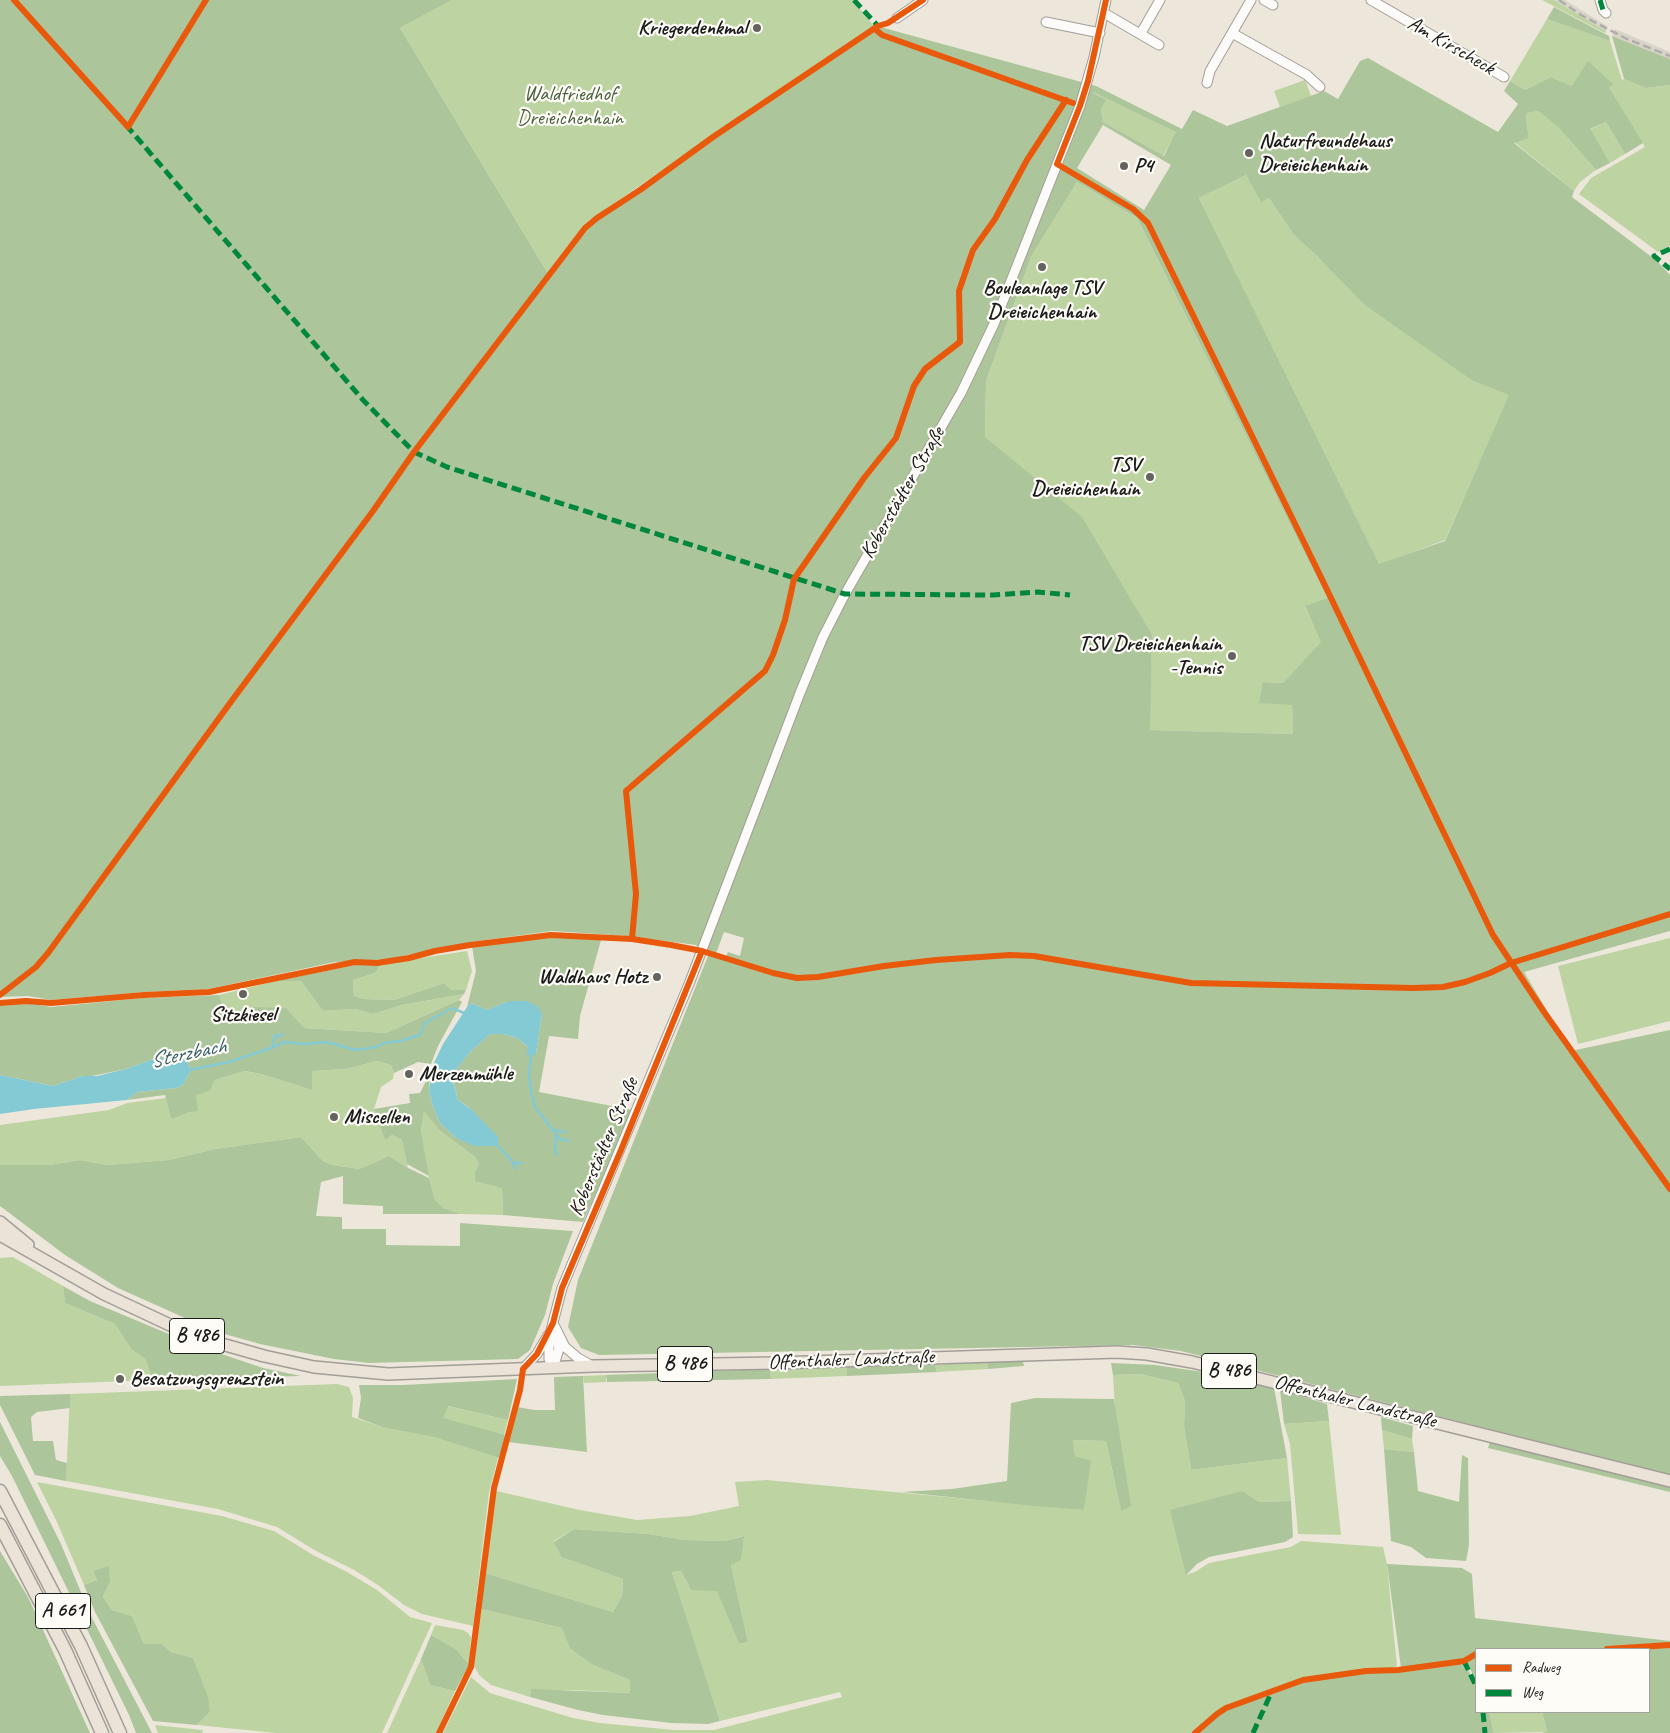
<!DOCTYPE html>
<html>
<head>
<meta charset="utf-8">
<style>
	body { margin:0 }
	#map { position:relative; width:1670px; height:1733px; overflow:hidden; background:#ede7db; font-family:Caveat,sans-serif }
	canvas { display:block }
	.legend { position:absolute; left:1475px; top:1648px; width:175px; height:65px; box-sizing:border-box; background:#fdfcf7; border:1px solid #a3a29f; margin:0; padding:6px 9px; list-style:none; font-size:15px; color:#1c1c1c }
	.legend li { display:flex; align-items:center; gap:10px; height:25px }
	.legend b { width:25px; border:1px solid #a3a29f }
</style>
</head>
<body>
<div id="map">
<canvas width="1670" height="1733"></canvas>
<ul class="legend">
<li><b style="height:6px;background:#e8590c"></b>Radweg</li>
<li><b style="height:6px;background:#00873e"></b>Weg</li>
</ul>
</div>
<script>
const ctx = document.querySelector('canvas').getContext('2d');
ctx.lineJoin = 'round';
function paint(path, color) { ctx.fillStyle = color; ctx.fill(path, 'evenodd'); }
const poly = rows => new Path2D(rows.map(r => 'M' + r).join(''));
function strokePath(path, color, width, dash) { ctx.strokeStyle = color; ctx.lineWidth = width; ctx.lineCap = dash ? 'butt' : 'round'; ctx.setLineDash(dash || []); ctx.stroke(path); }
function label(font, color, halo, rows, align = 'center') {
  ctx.font = font + ' Caveat,sans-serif'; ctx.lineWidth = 4.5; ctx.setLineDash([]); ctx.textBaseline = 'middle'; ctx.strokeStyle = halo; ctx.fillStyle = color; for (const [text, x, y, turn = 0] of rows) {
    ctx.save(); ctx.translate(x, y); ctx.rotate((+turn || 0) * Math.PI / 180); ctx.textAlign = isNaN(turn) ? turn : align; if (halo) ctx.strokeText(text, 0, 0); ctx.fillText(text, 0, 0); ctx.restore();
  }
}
paint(poly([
	[1554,0,1565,0,1607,26,1606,31],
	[1615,29,1670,52,1670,59,1612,36]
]), '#d9d3c8');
paint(poly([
	[452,0,853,0,873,25,587,222,547,272,400,28],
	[1542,0,1554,0,1606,31,1605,33],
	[1547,19,1610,41,1622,80,1624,79,1646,88,1670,85,1670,246,1658,252,1579,194,1591,178,1645,147,1609,87,1614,85,1572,86,1551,77,1525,90,1510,81],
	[1305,80,1311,96,1280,107,1274,91],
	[1093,92,1177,132,1163,156,1103,122,1101,109],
	[1538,111,1558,127,1596,170,1580,182,1574,191,1514,142,1529,138,1526,119,1527,113],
	[1606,122,1625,154,1610,163,1589,130],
	[1246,175,1261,201,1269,198,1294,235,1318,257,1473,381,1510,395,1445,540,1379,565,1199,198],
	[1077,182,1137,218,1327,598,1305,607,1322,642,1283,683,1263,682,1292,705,1293,734,1149,730,1152,635,985,438,986,381,1031,257],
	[1670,938,1670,1021,1578,1044,1558,966],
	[467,951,472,971,466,990,451,990,444,983,394,1000,364,999,354,996,353,980,375,973,381,964],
	[276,981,301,981,323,1011,355,1009,373,1014,402,1005,464,994,459,1000,386,1033,304,1028,244,1017,225,1016,219,995],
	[377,1061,391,1065,394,1073,393,1079,381,1087,374,1109,385,1139,392,1135,402,1140,408,1168,389,1156,359,1169,333,1165,323,1161,301,1137,215,1149,169,1160,107,1165,80,1160,49,1165,0,1165,0,1125,109,1110,127,1103,166,1098,171,1117,175,1118,190,1112,196,1094,210,1091,215,1080,245,1071,261,1074,312,1090,312,1071,346,1069],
	[424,1110,439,1130,475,1157,479,1164,475,1172,502,1188,503,1215,460,1214,442,1208,435,1200,429,1178,421,1130],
	[13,1257,63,1286,65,1303,115,1324,131,1349,145,1359,153,1380,0,1386,0,1258],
	[987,1361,988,1369,937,1372,935,1365],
	[847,1367,847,1376,771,1379,770,1369],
	[1140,1374,1178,1383,1185,1401,1184,1426,1191,1470,1287,1458,1291,1501,1259,1502,1242,1492,1186,1575,1195,1572,1209,1563,1291,1547,1301,1541,1383,1547,1387,1564,1397,1667,1303,1680,1226,1708,1194,1733,443,1733,471,1677,490,1693,573,1718,600,1723,674,1730,714,1730,842,1697,840,1692,720,1721,672,1572,681,1571,691,1590,717,1590,739,1644,748,1642,731,1565,743,1536,724,1541,685,1540,649,1534,574,1529,554,1541,561,1557,623,1579,622,1596,613,1612,485,1573,496,1491,580,1510,637,1520,690,1516,739,1506,735,1482,767,1480,1084,1510,1090,1460,1075,1456,1073,1440,1106,1441,1121,1511,1113,1375],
	[606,1375,606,1382,584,1383,583,1376],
	[337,1384,349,1387,353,1398,352,1417,382,1427,447,1406,508,1420,489,1492,473,1626,422,1614,404,1605,378,1585,354,1570,316,1551,277,1527,218,1509,66,1481,70,1394],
	[1329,1421,1341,1535,1298,1534,1290,1444,1284,1424],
	[1382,1430,1412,1439,1414,1452,1384,1449],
	[37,1482,222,1516,274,1531,313,1555,347,1572,377,1590,410,1617,432,1623,382,1733,276,1733,197,1725,210,1712,193,1658,171,1652,162,1644,144,1644,132,1616,112,1610,103,1597,110,1582,93,1571,97,1580,84,1585,56,1520],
	[481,1609,562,1628,593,1665,630,1680,630,1693,573,1690,531,1690,530,1697,491,1685,480,1676,474,1666],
	[435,1625,463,1630,468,1633,471,1637,469,1665,456,1649,431,1635],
	[421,1659,430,1685,455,1691,436,1733,387,1733],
	[1489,1712,1542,1712,1547,1732,1494,1733],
	[155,1725,203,1730,202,1733,158,1733]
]), '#bdd4a2');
paint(poly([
	[0,0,452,0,400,28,547,272,587,223,873,25,1096,86,1182,129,1193,110,1227,126,1324,91,1338,99,1360,61,1368,58,1498,132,1518,104,1504,91,1510,81,1525,90,1551,77,1572,86,1588,61,1614,85,1609,87,1643,143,1625,154,1606,122,1590,129,1610,163,1596,170,1558,127,1538,111,1527,113,1526,119,1529,138,1514,143,1574,191,1572,197,1657,261,1670,275,1670,931,1524,972,1571,1051,1670,1030,1670,1475,1181,1351,1133,1345,599,1355,581,1348,568,1327,578,1280,708,956,696,945,628,936,552,931,471,942,383,960,335,962,208,989,145,992,51,1000,28,996,0,997],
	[1093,92,1176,132,1164,156,1103,122,1101,109,1106,100,1094,94],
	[1103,125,1171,165,1144,210,1077,168],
	[1246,175,1261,202,1269,198,1294,235,1318,257,1365,305,1473,381,1509,395,1445,541,1379,564,1199,198],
	[1077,182,1137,218,1327,598,1305,606,1321,642,1283,683,1263,682,1259,703,1292,705,1293,734,1150,730,1152,635,1082,517,985,437,986,381,1031,257],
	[724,932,744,938,740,956,728,952,725,959,715,956],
	[1554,7,1609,36,1610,41,1547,19],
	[1612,36,1670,59,1670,85,1646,88,1624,79],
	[549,937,601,940,580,1016,578,1039,549,1036,539,1092,633,1110,583,1222,503,1215,502,1188,475,1181,475,1172,479,1164,475,1157,439,1130,424,1111,421,1130,429,1176,407,1164,402,1140,392,1135,385,1140,374,1109,410,1103,409,1094,420,1093,429,1075,430,1075,429,1091,433,1106,440,1123,456,1138,471,1109,458,1100,453,1081,455,1071,471,1051,490,1034,504,1034,517,1038,536,1054,542,1014,506,1002,487,1010,471,1003,467,1007,476,971,472,946],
	[360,964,381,964,375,973,353,980,354,996,364,999,394,1000,444,983,451,990,466,990,464,994,402,1005,373,1014,355,1009,323,1011,301,981,276,981],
	[219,995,226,1016,243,1017,251,1007,286,1008,304,1028,386,1033,459,1000,462,1002,438,1046,431,1064,418,1062,394,1073,391,1065,377,1061,346,1069,312,1071,312,1090,261,1074,245,1071,215,1080,210,1091,196,1095,198,1111,190,1112,175,1118,171,1118,165,1095,127,1100,137,1092,176,1088,183,1085,191,1070,187,1062,153,1059,126,1069,92,1076,83,1076,53,1086,0,1075,0,1006,26,1003,51,1007,143,998],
	[301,1137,323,1161,333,1165,359,1169,389,1156,408,1168,429,1178,435,1200,443,1208,460,1214,383,1214,383,1206,343,1204,343,1176,321,1182,316,1216,342,1217,342,1229,386,1229,386,1245,460,1246,460,1223,573,1231,553,1284,545,1315,530,1350,518,1359,369,1363,334,1359,260,1344,214,1331,118,1288,65,1255,0,1206,0,1165,49,1165,80,1160,107,1165,169,1160,215,1149],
	[63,1286,90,1301,195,1345,263,1368,301,1376,153,1380,145,1359,131,1349,115,1324,65,1303],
	[987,1361,1023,1361,1024,1366,988,1369],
	[1111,1363,1155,1365,1217,1374,1274,1388,1287,1458,1191,1470,1184,1426,1185,1401,1178,1383,1140,1374,1113,1375],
	[935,1365,937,1372,847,1376,847,1367],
	[770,1369,771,1379,607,1382,606,1375],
	[583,1376,587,1452,508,1442,517,1407,534,1410,555,1410,554,1377],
	[517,1379,508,1420,448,1406,443,1418,505,1435,500,1458,435,1437,382,1427,358,1418,361,1398,359,1385,403,1385],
	[1280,1390,1327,1404,1329,1421,1284,1424],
	[70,1394,70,1408,37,1412,31,1417,33,1441,53,1441,56,1460,67,1463,66,1481,35,1475,0,1405,0,1396],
	[1035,1398,1114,1399,1131,1506,1121,1511,1106,1441,1073,1440,1075,1456,1091,1460,1084,1510,1034,1506,902,1492,952,1489,1007,1481,1011,1403],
	[1381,1417,1413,1426,1412,1439,1382,1430],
	[0,1422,61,1544,90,1614,152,1733,136,1733,129,1715,12,1476,0,1456],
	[1490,1442,1670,1485,1670,1492,1488,1448],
	[1384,1449,1414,1452,1418,1491,1459,1502,1462,1455,1468,1458,1469,1545,1466,1561,1426,1558,1411,1547,1391,1541],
	[1242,1491,1259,1502,1291,1501,1293,1537,1285,1542,1209,1557,1197,1564,1186,1575,1170,1510],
	[574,1529,649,1534,685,1540,724,1541,744,1536,741,1560,731,1565,748,1642,739,1644,717,1591,691,1590,681,1571,672,1572,720,1721,708,1724,671,1723,603,1715,578,1710,530,1697,531,1689,630,1693,630,1680,593,1665,570,1648,562,1628,481,1609,485,1573,613,1612,622,1596,623,1579,561,1557,554,1542],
	[0,1551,28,1597,90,1733,0,1733],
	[1387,1564,1462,1568,1472,1574,1475,1618,1670,1641,1670,1733,1542,1733,1547,1731,1542,1712,1649,1712,1649,1649,1476,1649,1476,1680,1464,1658,1439,1664,1401,1668],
	[109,1566,110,1582,103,1597,112,1610,132,1616,144,1644,162,1644,171,1652,193,1658,208,1697,210,1712,197,1725,153,1721,95,1612,84,1585,97,1580,93,1571],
	[431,1635,456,1649,469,1665,455,1691,430,1685,421,1659],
	[1464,1661,1476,1686,1476,1712,1489,1712,1494,1733,1195,1733,1217,1714,1226,1708,1303,1680,1366,1671,1398,1670]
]), '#adc59a');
paint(poly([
	[514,1001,527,1001,538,1007,542,1014,536,1054,527,1056,528,1047,517,1038,504,1034,490,1034,471,1051,455,1071,453,1082,458,1100,472,1110,498,1137,498,1146,474,1146,456,1138,440,1123,433,1106,429,1091,432,1067,443,1044,467,1007,471,1003,487,1010,506,1002],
	[169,1057,181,1058,187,1062,191,1070,183,1085,176,1088,137,1092,127,1100,34,1109,0,1114,0,1075,53,1086,83,1076,97,1076,126,1069,153,1059]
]), '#83cad5');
strokePath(poly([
	[276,1037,283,1034],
	[272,1048,275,1035],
	[532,1052,529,1074,531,1091,535,1107,560,1139,568,1141],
	[189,1070,229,1062,271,1048,285,1042,304,1044,327,1042,355,1050,376,1047,384,1043,400,1041,420,1035,425,1023,452,1008,464,1013],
	[554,1130,565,1132],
	[556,1137,555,1150,557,1155],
	[495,1143,511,1160,516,1169],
	[513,1163,522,1163]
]), '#83cad5', 2.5);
const minor = poly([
	[1264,0,1273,5],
	[1371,0,1504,77],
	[1600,0,1603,10,1606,13],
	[1104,13,1159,45],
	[897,18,923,0],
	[1046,22,1100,33],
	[1141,33,1160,0],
	[1232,33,1307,75,1320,87],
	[1207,83,1210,71,1251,0],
	[553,1323,565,1347,578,1358,592,1366],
	[553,1368,549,1359,549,1338,562,1288,689,984,800,693,823,637,845,594,961,393,994,324,1080,106,1094,57,1106,0],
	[553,1368,559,1349,557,1339],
	[523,1369,537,1354,548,1335]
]);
const major = poly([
	[0,1222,28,1245],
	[0,1235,104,1294,170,1325,211,1341,264,1356,314,1367,388,1374,593,1366,776,1363,1117,1352,1147,1354,1192,1362,1670,1481]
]);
const highway = poly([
	[0,1491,81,1646,120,1733],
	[0,1525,65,1650,102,1733]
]);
strokePath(minor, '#a29e97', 11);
strokePath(major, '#a29e97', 14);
strokePath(highway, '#a29e97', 15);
strokePath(minor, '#fcfbfa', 9);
strokePath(major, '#ebe3d8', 11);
strokePath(highway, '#ebe3d8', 12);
strokePath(poly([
	[1559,0,1581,15,1627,39,1670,56]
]), '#afaeac', 2.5, [8, 4]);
strokePath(poly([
	[854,0,878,26],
	[1600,0,1603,10,1606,13],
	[126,125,363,400,414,452,447,467,845,594,993,595,1038,592,1070,595],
	[1670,249,1654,256,1670,269],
	[1464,1661,1476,1686],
	[1483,1712,1485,1733],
	[1253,1733,1272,1691]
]), '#00873e', 5, [10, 5]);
strokePath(poly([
	[14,0,128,127,206,0],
	[1106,0,1088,81,1080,106,1057,164,1133,209,1148,223,1318,571,1493,935,1544,1012,1670,1189],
	[875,29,882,35,1073,103],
	[632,939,636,894,626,791,765,671,773,655,785,620,794,579,864,478,896,438,914,386,925,369,960,342,959,291,973,250,995,219,1027,160,1066,100],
	[0,995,36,967,48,953,233,699,373,511,414,452,585,228,597,218,640,190,713,137,878,26,888,23,923,0],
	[0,1003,26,1001,51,1003,144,995,209,992,355,962,377,963,409,958,435,951,470,945,551,935,632,939,671,945,702,951,773,973,797,978,818,977,884,966,936,960,1010,955,1034,956,1191,983,1413,988,1443,987,1465,982,1490,973,1511,963,1670,914],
	[1607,1649,1670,1645],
	[439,1733,471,1667,494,1488,520,1390,523,1369,537,1354,553,1323,562,1288,621,1150,702,951],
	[1195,1733,1217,1714,1226,1708,1303,1680,1366,1671,1398,1670,1464,1661,1476,1654]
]), '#e8590c', 6);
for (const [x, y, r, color] of [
	[757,28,5,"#65635f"],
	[1249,153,5,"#65635f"],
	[1124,166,5,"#65635f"],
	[1042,267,5,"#65635f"],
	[1150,477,5,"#65635f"],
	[1232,656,5,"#65635f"],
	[657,977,5,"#65635f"],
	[243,994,5,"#65635f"],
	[409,1074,5,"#65635f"],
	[334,1117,5,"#65635f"],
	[120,1379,5,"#65635f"]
]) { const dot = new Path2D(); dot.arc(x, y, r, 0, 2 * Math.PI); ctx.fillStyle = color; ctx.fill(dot); strokePath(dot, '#fdfcf7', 2); }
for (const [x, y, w] of [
	[197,1336,55],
	[685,1364,55],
	[1229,1371,55],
	[63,1611,55]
]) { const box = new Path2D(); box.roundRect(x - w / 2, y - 17.5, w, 35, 4); ctx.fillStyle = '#fdfcf7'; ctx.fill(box); strokePath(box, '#1c1c1c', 1); }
label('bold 20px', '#1c1c1c', null, [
	["B 486",197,1336],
	["B 486",685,1364],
	["B 486",1229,1371],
	["A 661",63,1611]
]);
label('bold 21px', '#1c1c1c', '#fdfcf7', [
	["Kriegerdenkmal",747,28,"right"],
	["Naturfreundehaus",1259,141],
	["Dreieichenhain",1259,165],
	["P4",1134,166],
	["Bouleanlage TSV",1042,288,"center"],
	["Dreieichenhain",1042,312,"center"],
	["TSV",1140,465,"right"],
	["Dreieichenhain",1140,489,"right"],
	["TSV Dreieichenhain",1222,644,"right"],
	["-Tennis",1222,668,"right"],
	["Waldhaus Hotz",647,977,"right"],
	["Sitzkiesel",243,1015,"center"],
	["Merzenmühle",419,1074],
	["Miscellen",344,1117],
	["Besatzungsgrenzstein",130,1379]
], 'left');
label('21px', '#1c1c1c', '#fdfcf7', [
	["Am Kirscheck",1451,46,30],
	["Koberstädter Straße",903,493,-60],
	["Koberstädter Straße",604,1147,-67],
	["Offenthaler Landstraße",851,1360,-2],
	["Offenthaler Landstraße",1355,1402,14]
]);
label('21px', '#4c5f3f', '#fdfcf7', [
	["Waldfriedhof",570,94],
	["Dreieichenhain",570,118]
]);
label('italic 22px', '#335c65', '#fdfcf7', [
	["Sterzbach",188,1054,-12]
]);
</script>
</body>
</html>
